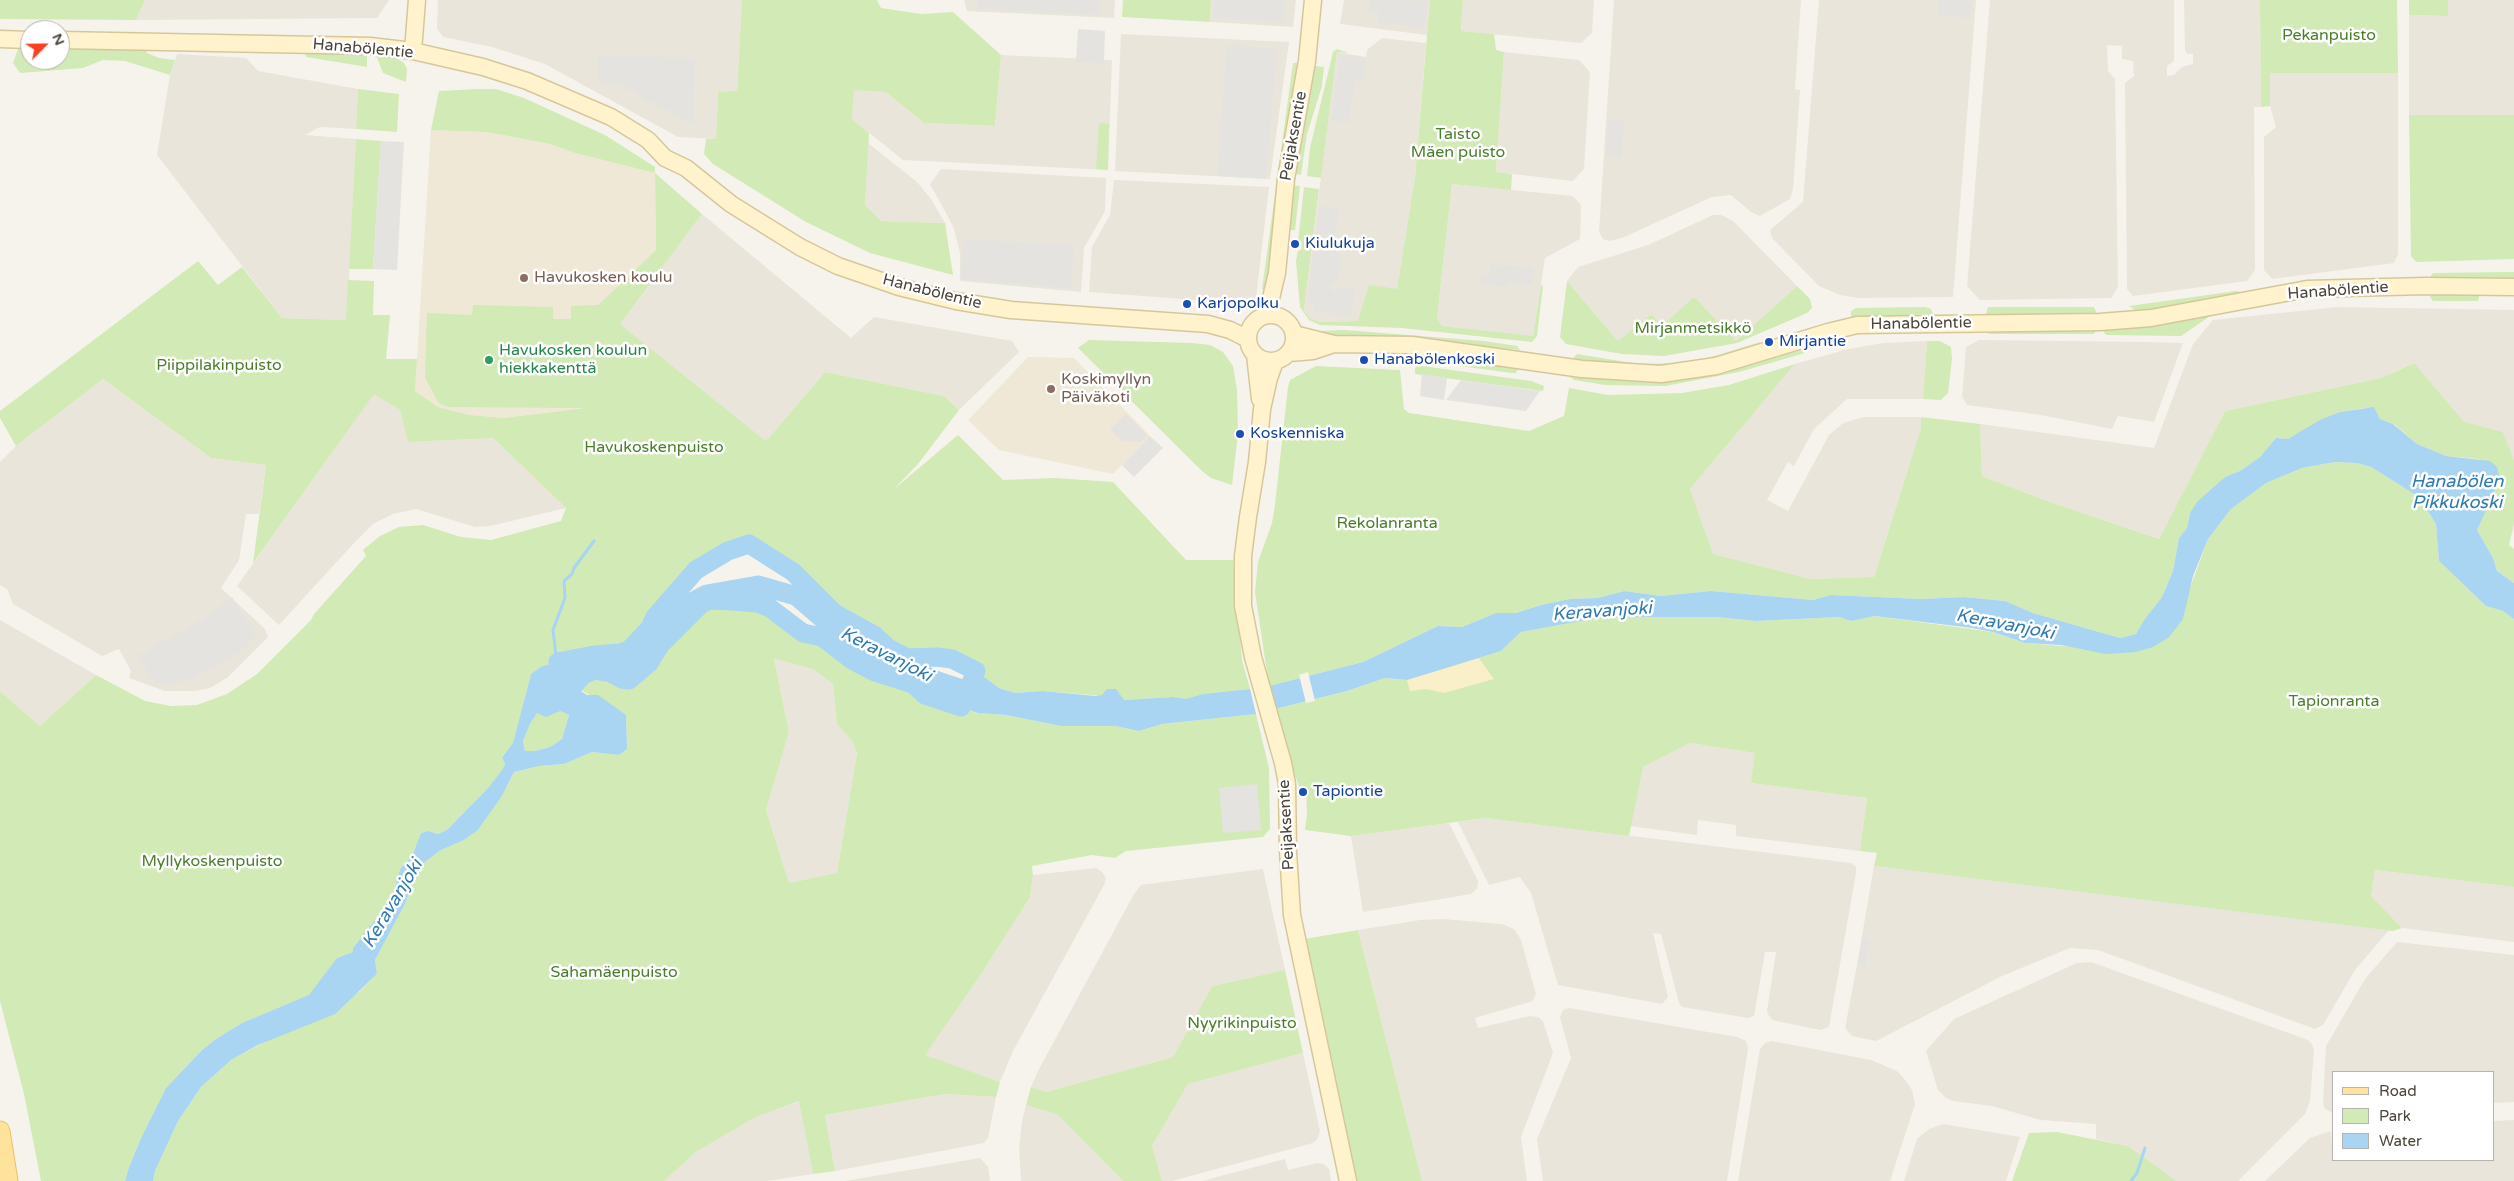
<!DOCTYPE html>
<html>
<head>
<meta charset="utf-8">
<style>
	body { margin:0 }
	#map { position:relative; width:2514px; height:1181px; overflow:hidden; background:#f6f3ec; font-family:"Varela Round",sans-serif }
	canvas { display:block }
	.legend { position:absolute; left:2332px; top:1071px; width:162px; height:90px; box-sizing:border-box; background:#fff; border:1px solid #b7b4b0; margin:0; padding:6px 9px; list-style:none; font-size:15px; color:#4b4439 }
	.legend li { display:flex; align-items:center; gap:10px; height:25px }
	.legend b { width:25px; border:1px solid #b7b4b0 }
	.north { position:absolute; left:20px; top:20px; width:50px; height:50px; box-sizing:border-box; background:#fff; border:1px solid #b7b4b0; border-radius:50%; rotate:67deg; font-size:14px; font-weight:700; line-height:20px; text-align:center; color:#4b4439 }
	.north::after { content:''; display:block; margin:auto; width:18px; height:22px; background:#fc3f1d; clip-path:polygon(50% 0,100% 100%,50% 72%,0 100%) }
</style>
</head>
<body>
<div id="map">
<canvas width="2514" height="1181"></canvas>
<ul class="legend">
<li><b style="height:6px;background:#ffe39c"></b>Road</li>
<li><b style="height:14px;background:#d2eab5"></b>Park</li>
<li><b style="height:14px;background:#a9d4f2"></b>Water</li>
</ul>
<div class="north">N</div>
</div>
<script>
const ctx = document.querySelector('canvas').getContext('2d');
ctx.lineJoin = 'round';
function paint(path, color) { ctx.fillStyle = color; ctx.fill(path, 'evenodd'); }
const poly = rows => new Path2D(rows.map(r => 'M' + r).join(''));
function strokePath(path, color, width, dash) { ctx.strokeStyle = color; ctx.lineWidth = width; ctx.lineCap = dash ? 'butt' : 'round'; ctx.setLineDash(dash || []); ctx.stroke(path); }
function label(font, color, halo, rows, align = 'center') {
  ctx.font = font + ' "Varela Round",sans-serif'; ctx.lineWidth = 5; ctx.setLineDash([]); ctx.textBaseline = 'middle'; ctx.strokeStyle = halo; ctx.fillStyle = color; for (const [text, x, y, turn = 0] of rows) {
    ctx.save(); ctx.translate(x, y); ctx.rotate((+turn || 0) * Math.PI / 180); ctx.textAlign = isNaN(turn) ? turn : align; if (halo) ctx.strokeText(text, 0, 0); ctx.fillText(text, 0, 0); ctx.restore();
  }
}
paint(poly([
	[145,0,389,0,377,18,136,20],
	[438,0,742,0,737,92,718,92,716,139,678,137,545,64,492,47,443,37,437,29],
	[964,0,1115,0,1114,18,967,11],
	[1211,0,1296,0,1293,27,1210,22],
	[1344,0,1430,0,1427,35,1340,24],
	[1463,0,1594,0,1592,33,1581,43,1461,31],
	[1614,0,1801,0,1795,89,1800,90,1793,189,1790,199,1760,216,1751,212,1731,195,1712,197,1622,238,1609,241,1603,239,1599,232],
	[1819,0,1976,0,1953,297,1858,298,1840,295,1819,286,1772,238,1770,230,1803,202],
	[1990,0,2174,0,2174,61,2167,66,2167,76,2174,75,2182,67,2193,64,2193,54,2187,54,2185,50,2184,0,2260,0,2261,107,2254,107,2255,270,2247,281,2133,296,2127,289,2125,83,2134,76,2133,61,2122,59,2122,46,2107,45,2108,71,2115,79,2118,287,2111,298,1980,300,1967,286],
	[2448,0,2514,0,2514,115,2409,115,2409,15,2448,16],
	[1121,34,1289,42,1270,179,1115,171],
	[1382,38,1426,43,1415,177,1397,289,1359,321,1319,322,1310,318,1304,310,1337,52,1366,57,1367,50],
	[1504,52,1579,60,1590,72,1584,169,1573,181,1496,172],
	[177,54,246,58,258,71,358,89,356,129,320,127,305,135,356,139,347,320,282,318,157,155,170,75],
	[1001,55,1112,60,1108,170,903,160,852,119,854,89,886,92,924,123,995,126],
	[2270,73,2398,73,2398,254,2394,263,2272,279,2264,270,2264,137,2276,127,2270,106],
	[868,143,917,182,931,199,945,223,881,221,865,205],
	[941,169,1106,178,1105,211,1084,248,1081,292,960,281,960,253,953,226,930,184],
	[1114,180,1269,187,1256,298,1250,304,1089,292,1092,247,1110,215],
	[1452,184,1573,196,1581,205,1580,239,1545,258,1533,337,1442,326,1437,318],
	[702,214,851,338,874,317,1012,341,1019,352,959,410,944,396,825,372,766,441,620,324],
	[1713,215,1721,215,1733,221,1797,286,1736,341,1662,327,1651,314,1618,341,1567,281,1578,267,1648,245],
	[2338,307,2514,310,2514,460,2503,432,2464,423,2413,363,2381,378,2225,411,2159,539,2047,501,1982,476,1980,424,2154,448,2193,344,2213,320],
	[1979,340,2146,342,2183,343,2154,422,2118,416,2112,429,2041,415,1967,405,1962,397,1966,347],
	[1927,341,1923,399,1847,399,1814,429,1794,466,1788,462,1767,500,1788,511,1829,435,1843,423,1864,417,1921,417,1921,428,1874,577,1811,579,1713,554,1690,489,1795,364,1848,349,1883,343],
	[103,379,211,458,266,465,259,514,246,514,239,560,221,588,265,629,268,637,227,678,210,688,196,691,165,691,129,678,131,671,119,649,102,656,13,604,7,589,0,585,0,462,16,446],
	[374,393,400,410,408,442,493,438,566,508,490,526,475,527,416,509,393,514,373,524,354,543,279,625,237,586],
	[0,620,96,675,40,726,0,691],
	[774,657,813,669,833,684,837,724,852,741,857,753,837,874,789,883,766,810,789,732],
	[1690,743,1756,753,1751,783,1867,798,1860,851,1736,836,1736,825,1698,820,1697,835,1630,826,1643,767],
	[1486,818,1851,863,1856,867,1856,873,1829,1027,1820,1030,1772,1020,1769,1016,1767,1011,1776,952,1765,952,1754,1016,1748,1018,1682,1007,1679,1003,1661,934,1653,933,1668,997,1662,1004,1558,985,1531,893,1520,877,1489,885,1458,822],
	[1449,823,1478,881,1477,889,1471,894,1363,912,1351,836],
	[1874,866,2389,930,2355,970,2323,1025,2315,1029,2098,950,2070,948,2002,976,1876,1041,1852,1036,1845,1028,1857,965,1866,966,1871,939,1862,936],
	[1096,868,1102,872,1106,878,1104,885,1013,1051,1000,1082,924,1056,980,976,1030,897,1033,875],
	[1263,869,1285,970,1212,986,1173,1057,1046,1092,1031,1087,1038,1071,1134,894,1141,885],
	[2375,870,2514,887,2514,942,2402,928,2371,896],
	[1443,919,1502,924,1514,929,1521,940,1536,994,1533,1001,1475,1018,1478,1028,1530,1016,1538,1017,1543,1021,1553,1053,1521,1137,1527,1181,1422,1181,1358,930,1420,920],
	[2397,942,2514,955,2514,1102,2493,1103,2493,1072,2333,1072,2333,1113,2325,1109,2323,1103,2326,1046,2365,979],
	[2091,962,2308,1040,2312,1044,2314,1051,2310,1101,2305,1114,2238,1181,2177,1181,2128,1146,2096,1139,2096,1124,2041,1120,1992,1106,1953,1101,1946,1098,1938,1090,1926,1051,1954,1019,2077,963],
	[1569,1008,1737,1037,1746,1041,1748,1049,1727,1181,1543,1181,1537,1139,1571,1058,1560,1017,1563,1010],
	[1772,1041,1871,1060,1897,1071,1907,1082,1912,1090,1915,1104,1890,1181,1738,1181,1760,1049,1765,1043],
	[1303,1053,1320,1131,1318,1138,1313,1143,1172,1181,1162,1181,1152,1146,1188,1084],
	[945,1094,996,1097,988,1138,984,1143,835,1171,825,1115],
	[800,1101,813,1174,767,1181,664,1181,696,1152,756,1117],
	[1026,1105,1058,1115,1123,1181,1021,1181,1019,1148,1022,1121],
	[2514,1120,2514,1181,2265,1181,2310,1138,2331,1131,2333,1160,2493,1160,2493,1121],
	[1943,1124,2020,1137,2006,1181,1904,1181,1917,1139,1929,1129],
	[980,1158,988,1167,990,1181,845,1181],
	[1285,1159,1288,1170,1317,1163,1324,1164,1329,1169,1331,1181,1202,1181]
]), '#eae5da');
paint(poly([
	[431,130,487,132,550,144,575,153,655,173,656,250,598,305,590,407,504,418,470,415,438,407,415,391],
	[1028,357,1074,358,1150,436,1113,474,999,450,968,420]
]), '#efe8d6');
paint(poly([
	[0,0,145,0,136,20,0,19],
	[742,0,877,0,881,8,921,14,953,12,1001,55,995,126,924,123,886,92,854,90,852,119,869,133,865,205,881,221,945,223,953,275,870,253,806,222,713,164,704,154,706,139,716,139,718,92,737,91],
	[1123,0,1211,0,1210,22,1122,17],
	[1430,0,1463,0,1461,31,1494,34,1496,50,1504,52,1496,172,1512,174,1511,190,1452,184,1437,318,1442,326,1533,336,1541,285,1543,286,1537,336,1532,342,1402,328,1320,325,1309,320,1300,307,1296,261,1298,251,1301,250,1302,242,1298,242,1304,187,1319,189,1304,310,1310,318,1319,322,1358,321,1369,285,1397,289,1415,177],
	[2260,0,2397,0,2398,73,2270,73,2270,106,2261,107],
	[2409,0,2448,0,2448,16,2409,15],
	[19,46,30,46,30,60,60,60,60,47,144,48,147,53,159,58,175,60,170,75,125,61,103,60,83,68,20,73,13,63],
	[1337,49,1348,53,1337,52,1321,178,1307,176,1310,148,1333,52],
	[304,50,367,54,367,67,306,57],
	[376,55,393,56,404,63,407,69,406,82,383,73],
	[1293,63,1297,63,1270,275,1266,292,1262,289],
	[1315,66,1324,67,1322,86,1307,134,1301,175,1294,174],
	[358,89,399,94,397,132,356,129],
	[477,89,496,89,524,98,605,135,655,167,655,173,702,214,620,324,766,441,825,372,944,396,959,410,918,464,893,490,958,435,1003,480,1055,478,1113,482,1186,560,1233,560,1242,660,1250,689,1203,694,1186,700,1173,697,1124,700,1103,696,1043,691,1015,693,999,688,966,665,952,659,937,657,907,658,888,648,874,635,834,613,793,572,767,554,749,544,728,551,696,570,655,617,650,628,629,650,621,653,594,655,558,662,542,666,531,674,513,744,502,756,505,764,502,770,488,788,447,830,438,834,428,831,421,833,412,856,400,869,394,890,381,912,353,948,353,952,337,958,310,995,242,1023,216,1039,202,1050,166,1088,142,1136,129,1167,125,1181,41,1181,24,1094,0,1001,0,691,40,726,96,675,145,701,171,706,197,705,227,694,257,674,311,620,314,614,366,556,363,550,380,536,399,527,423,525,461,537,491,540,561,521,566,508,493,438,408,442,400,410,374,394,253,563,266,465,211,458,103,379,16,446,0,418,0,411,198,261,218,285,242,267,282,318,346,320,348,280,374,281,373,315,390,315,386,359,417,359,415,391,438,407,470,415,504,418,584,408,448,407,439,403,425,378,427,313,472,315,473,305,553,307,553,319,571,319,571,306,598,305,656,250,655,173,575,153,550,144,487,132,431,130,439,91],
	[2409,115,2514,115,2514,259,2416,262,2411,256],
	[1099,123,1109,124,1108,170,1096,169],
	[356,139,381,141,373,269,349,269],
	[1292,185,1300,186,1295,230,1290,230,1289,213],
	[2514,272,2514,280,2431,278,2431,276,2433,273],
	[1567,281,1618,341,1651,314,1662,326,1694,297,1736,341,1797,286,1810,299,1812,308,1807,313,1737,343,1664,356,1622,354,1566,344,1560,337],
	[2236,291,2239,291,2240,295,2139,313,2129,306],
	[2480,292,2478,301,2433,301,2430,297,2431,293],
	[1925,307,1931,309,1933,314,1851,318,1851,311,1856,308],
	[1988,307,2094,307,2097,314,2019,317,1986,314],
	[2216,312,2181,336,2106,335,2103,331,2131,328],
	[2059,329,2096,331,2094,334,1989,334,1985,330],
	[1345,330,1484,341,1517,346,1520,350,1371,336,1316,335,1320,331],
	[1089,340,1192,343,1210,345,1223,352,1233,366,1237,390,1238,434,1232,485,1211,478,1202,471,1078,348],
	[1927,341,1940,341,1951,347,1952,359,1948,393,1941,400,1923,399],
	[1760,342,1762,346,1740,354,1671,368,1597,363,1573,358,1577,354,1639,364,1681,363,1701,360],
	[1807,347,1805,353,1739,372,1665,386,1605,385,1574,380,1570,377,1627,380],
	[1420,354,1443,355,1518,369,1516,373,1512,373,1415,360],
	[2414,363,2464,422,2503,432,2514,460,2514,524,2509,545,2514,549,2514,583,2497,571,2493,558,2477,530,2481,517,2494,496,2479,459,2446,456,2417,444,2394,424,2380,419,2374,408,2365,408,2340,412,2288,439,2276,438,2260,457,2240,471,2225,477,2190,513,2187,528,2179,538,2173,571,2162,597,2144,620,2136,634,2120,638,2033,613,2005,601,1964,597,1921,599,1831,595,1813,600,1711,591,1661,596,1624,591,1598,598,1570,599,1541,605,1516,613,1496,613,1462,627,1438,626,1363,662,1269,686,1255,592,1258,562,1272,523,1275,505,1288,387,1290,380,1316,366,1400,370,1404,409,1409,413,1529,431,1564,416,1569,388,1608,395,1682,393,1729,385,1795,364,1690,489,1713,554,1811,579,1874,577,1921,428,1921,417,1980,424,1982,476,2047,501,2159,539,2225,411,2381,378],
	[1415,365,1531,381,1544,386,1543,391,1415,374],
	[2335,462,2357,463,2371,467,2419,497,2436,524,2439,561,2486,606,2503,611,2514,619,2514,887,2375,870,2371,896,2402,928,2393,931,1874,866,1877,853,1860,851,1867,798,1751,783,1755,753,1690,743,1643,767,1629,836,1486,818,1351,836,1305,830,1307,814,1306,789,1300,788,1290,763,1275,709,1347,691,1385,678,1407,680,1456,665,1501,651,1521,632,1603,617,1716,617,1756,621,1839,617,1851,621,1875,616,1992,632,2025,643,2136,652,2187,596,2208,539,2231,509,2266,483,2302,468],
	[711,600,758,603,770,608,803,633,822,637,852,660,875,672,913,684,925,695,978,713,1006,715,1061,726,1115,726,1139,731,1162,724,1256,714,1269,768,1270,829,1263,837,1126,851,1115,858,1092,855,1032,866,1033,875,1030,897,980,976,925,1055,1000,1082,996,1097,945,1094,825,1115,835,1171,813,1174,799,1101,756,1117,696,1152,664,1181,153,1181,155,1171,178,1121,201,1087,231,1060,359,992,377,974,375,960,405,904,420,866,439,851,464,840,478,830,502,796,514,772,539,766,564,764,592,752,619,755,627,749,626,715,568,683,576,683,583,675,594,670,611,673,622,679,629,680,649,663,660,645,702,603],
	[774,658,813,669,833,684,837,724,852,741,857,753,837,873,789,883,766,810,789,732],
	[560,711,569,715,562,739,550,747,535,751,525,751,523,741,530,724,537,712],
	[1358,930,1422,1181,1353,1181,1304,939],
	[1285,970,1303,1053,1188,1084,1152,1146,1162,1181,1123,1181,1058,1115,1026,1105,1031,1087,1046,1092,1173,1057,1212,986],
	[2057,1132,2128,1146,2177,1181,2012,1181,2029,1133]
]), '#d2eab5');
paint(poly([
	[1478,657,1494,679,1444,693,1426,689,1410,691,1407,680]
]), '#f9efc9');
paint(poly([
	[977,0,1101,0,1100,15,977,9],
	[1214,0,1285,0,1284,23,1213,19],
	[1370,0,1428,1,1425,28,1378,22,1379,13,1369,12],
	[1939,0,1972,0,1971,18,1938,16],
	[1078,29,1105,31,1104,63,1076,62],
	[1227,45,1277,49,1266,179,1217,176],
	[598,55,695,58,693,124,619,85,605,84,597,81],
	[1340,55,1366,58,1363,81,1355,81,1348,123,1331,120],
	[1608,120,1624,121,1622,157,1606,156],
	[381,141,404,142,397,270,373,269],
	[1320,206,1339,209,1334,243,1343,245,1337,284,1330,284,1330,288,1336,293,1338,286,1355,288,1351,316,1314,311,1314,304,1307,302],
	[964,239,1074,245,1071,288,964,280,961,278],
	[1490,265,1534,267,1531,285,1509,283,1508,287,1480,284,1481,275,1489,275],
	[1422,374,1447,378,1444,400,1420,396],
	[1461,380,1540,391,1526,411,1446,400],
	[1126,414,1147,435,1141,442,1122,441,1110,429],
	[1150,436,1163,448,1134,477,1122,465],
	[232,597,256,636,239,653,193,678,167,685,153,681,138,656,211,614],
	[1257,784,1261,830,1223,833,1219,788],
	[1862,936,1871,939,1866,967,1857,965]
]), '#e5e3e0');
paint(poly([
	[2374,407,2380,419,2393,424,2417,444,2446,456,2490,461,2497,467,2500,479,2477,530,2493,558,2497,571,2514,583,2514,619,2503,611,2486,606,2439,561,2436,524,2419,497,2371,467,2357,463,2335,462,2302,468,2266,483,2231,509,2208,539,2193,576,2183,619,2169,637,2153,647,2136,652,2106,654,2061,645,2025,643,1993,632,1972,628,1875,616,1851,621,1839,617,1756,621,1716,617,1603,617,1521,632,1501,651,1456,665,1407,680,1385,678,1347,691,1275,709,1269,686,1363,662,1438,626,1462,627,1496,613,1516,613,1541,605,1570,599,1598,598,1624,591,1661,596,1711,591,1813,600,1831,595,1921,599,1964,597,2005,601,2033,613,2120,638,2136,634,2144,620,2162,597,2173,571,2179,538,2187,528,2190,513,2197,502,2225,477,2240,471,2260,457,2276,438,2288,439,2320,420,2340,412],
	[558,662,573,670,568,683,587,695,598,695,626,715,627,749,619,755,592,752,564,764,539,766,514,772,502,796,478,830,464,840,439,851,420,866,405,904,375,960,377,974,335,1014,258,1045,231,1060,201,1087,178,1121,155,1171,153,1181,125,1181,129,1167,142,1136,166,1088,202,1050,216,1039,242,1023,309,995,337,958,353,952,353,948,381,912,394,890,400,869,412,856,421,833,428,831,438,834,447,830,488,788,502,770,505,764,502,757,513,743,531,674,542,666],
	[560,711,569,715,562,739,550,747,535,751,525,751,523,741,530,724,537,713,546,717],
	[976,671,999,688,1015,693,1043,691,1095,696,1102,695,1107,689,1116,689,1124,700,1173,697,1186,699,1203,694,1250,689,1256,714,1162,724,1139,731,1115,726,1061,726,1006,715,978,713,961,707]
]), '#a9d4f2');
paint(poly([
	[1308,672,1315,701,1306,703,1299,675]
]), '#f6f3ec');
strokePath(poly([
	[557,664,553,630,565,598,564,581,572,574,574,568,594,541],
	[2131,1181,2137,1173,2145,1148]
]), '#a9d4f2', 3);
strokePath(poly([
	[749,544,793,572,834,613,874,635,888,648,907,658,937,657,952,659,976,671,961,707,925,695,913,684,875,672,852,660,822,637,803,633,770,608,758,603,732,601,711,600,702,603,660,645,649,663,629,680,622,679,611,673,594,670,583,675,576,683,568,683,573,670,558,662,594,655,621,653,629,650,650,628,655,617,696,570,728,551,749,544],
	[549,682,586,664,595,663,622,671,628,669,639,660,655,637,692,602,707,594,758,585,796,596,846,639,935,680,992,699]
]), '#a9d4f2', 19);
const secondary = poly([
	[0,39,30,40],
	[60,40,370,46,413,51,483,67,527,81,611,117,648,140,665,158,686,168,731,204,800,247,838,266,899,287,956,301,1011,310,1208,324,1230,330,1248,339],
	[413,51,417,0],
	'1248 338a23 23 0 1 1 46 0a23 23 0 1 1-46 0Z',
	[1267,315,1277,273,1286,179,1307,61,1313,0],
	[1294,334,1334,344,1412,345,1582,369,1661,374,1716,366,1828,332,1857,325,2100,322,2151,318,2307,289,2426,286,2514,287],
	[1289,353,1313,351,1331,345],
	[1255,355,1260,399],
	[1275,361,1269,378,1262,409,1257,462,1248,517,1243,556,1243,606,1253,657,1283,763,1287,784,1288,851,1292,915,1348,1181]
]);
const primary = poly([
	[0,1131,8,1181]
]);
strokePath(secondary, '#d6c79b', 19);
strokePath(primary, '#e6c16a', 21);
strokePath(secondary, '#fff3cd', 16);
strokePath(primary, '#ffe39c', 19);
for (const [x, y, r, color] of [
	[1295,244,5,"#1a4fb4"],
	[524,278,5,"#8d6e63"],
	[1187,304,5,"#1a4fb4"],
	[1769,342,5,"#1a4fb4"],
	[489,360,5,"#2e9e5b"],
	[1364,360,5,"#1a4fb4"],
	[1051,389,5,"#8d6e63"],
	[1240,434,5,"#1a4fb4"],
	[1303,792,5,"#1a4fb4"]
]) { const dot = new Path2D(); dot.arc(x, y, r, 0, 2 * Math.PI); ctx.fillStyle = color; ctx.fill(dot); strokePath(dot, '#fff', 2); }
label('16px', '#4a7f2a', '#fff', [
	["Pekanpuisto",2329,36],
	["Taisto",1458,135],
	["Mäen puisto",1458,153],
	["Mirjanmetsikkö",1693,329],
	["Piippilakinpuisto",219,366],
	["Havukoskenpuisto",654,448],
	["Rekolanranta",1387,524],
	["Tapionranta",2334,702],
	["Myllykoskenpuisto",212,862],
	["Sahamäenpuisto",614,973],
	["Nyyrikinpuisto",1242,1024]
]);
label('16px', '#4b4439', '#fff', [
	["Hanabölentie",363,49,5],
	["Peijaksentie",1294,136,-80],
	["Hanabölentie",2338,291,-4],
	["Hanabölentie",932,292,14],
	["Hanabölentie",1921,324,-1],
	["Peijaksentie",1287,825,-93]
]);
label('16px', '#164399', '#fff', [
	["Kiulukuja",1305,244],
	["Karjopolku",1197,304],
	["Mirjantie",1779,342],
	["Hanabölenkoski",1374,360],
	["Koskenniska",1250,434],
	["Tapiontie",1313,792]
], 'left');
label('16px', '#785e54', '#fff', [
	["Havukosken koulu",534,278],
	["Koskimyllyn",1061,380],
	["Päiväkoti",1061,398]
], 'left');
label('16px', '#27864d', '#fff', [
	["Havukosken koulun",499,351],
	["hiekkakenttä",499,369]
], 'left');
label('italic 18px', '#2e7ab2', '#fff', [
	["Hanabölen",2457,482],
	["Pikkukoski",2457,503],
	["Keravanjoki",1602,612,-4],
	["Keravanjoki",2005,625,11],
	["Keravanjoki",886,655,27],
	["Keravanjoki",393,904,-59]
]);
</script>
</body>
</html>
